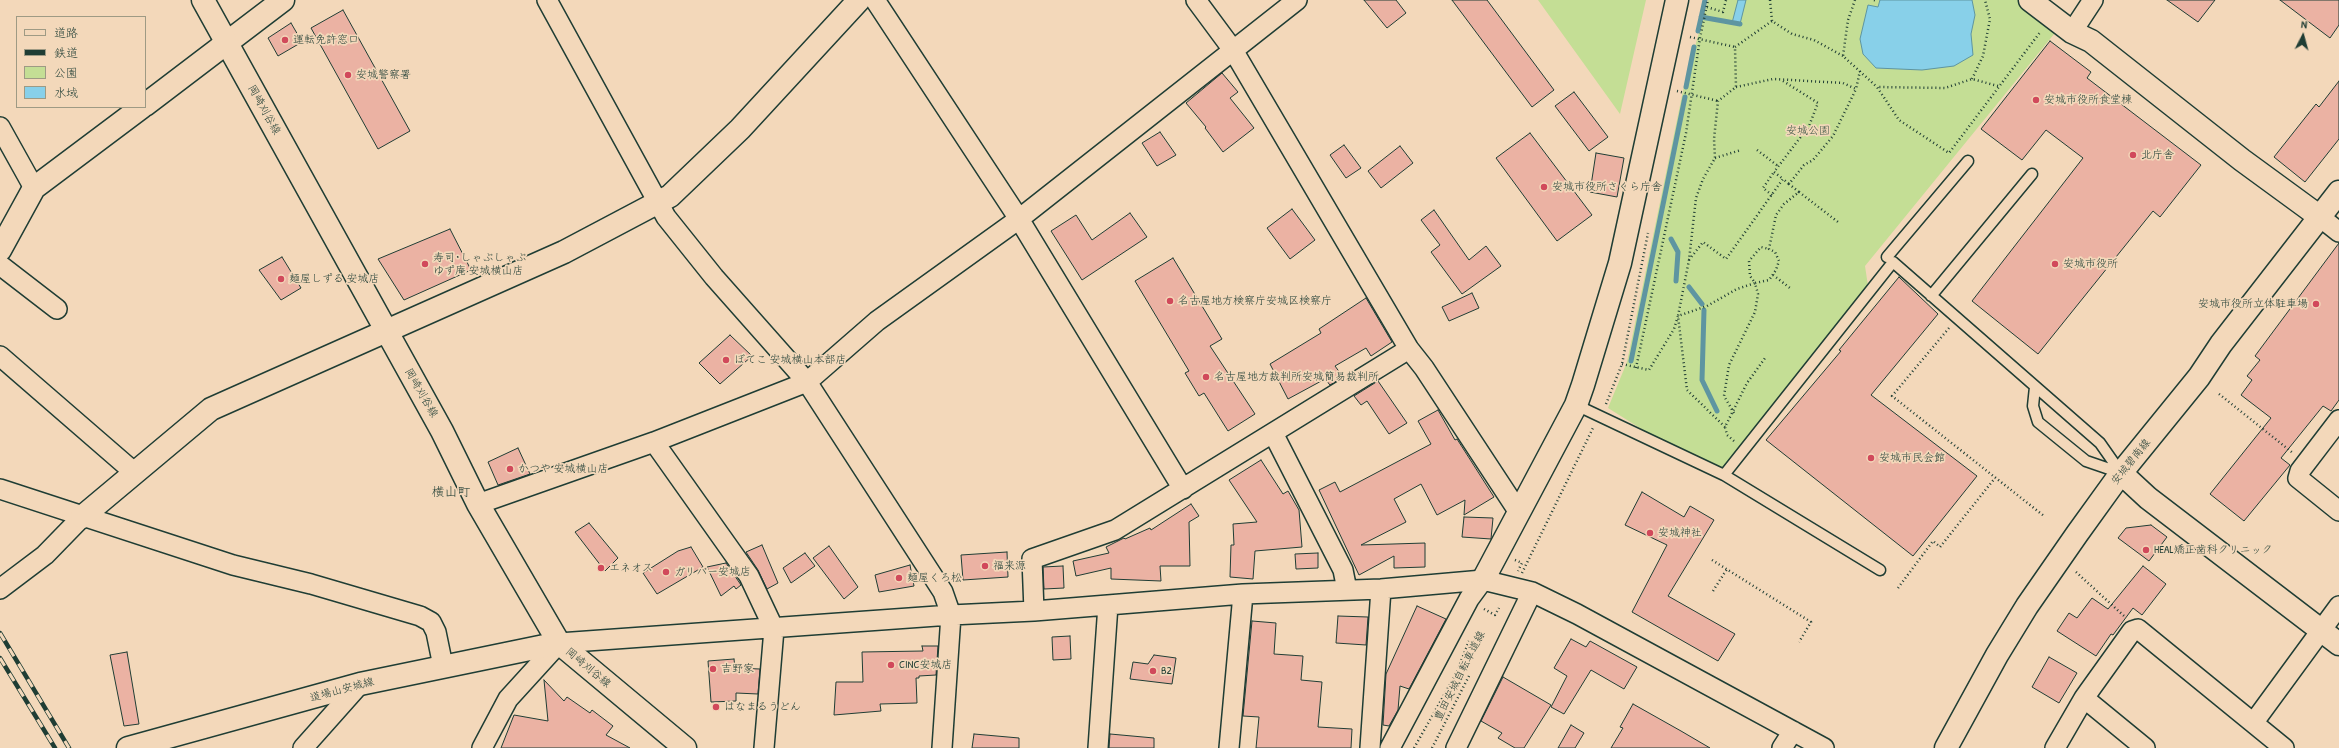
<!DOCTYPE html>
<html>
<head>
<meta charset="utf-8">
<style>
	body { margin:0 }
	#map { position:relative; width:2339px; height:748px; overflow:hidden; background:#f3d8ba; font-family:"Patrick Hand","Klee One",sans-serif }
	canvas { display:block }
	.legend { position:absolute; left:16px; top:16px; width:130px; height:92px; box-sizing:border-box; background:#f3d8ba; border:1px solid #9e9a84; margin:0; padding:5px 7px; list-style:none; font-size:12px; color:#1f3d34 }
	.legend li { display:flex; align-items:center; gap:8px; height:20px }
	.legend b { width:20px; border:1px solid #9e9a84 }
	.north { position:absolute; left:2283px; top:16px; width:40px; height:40px; -webkit-text-stroke:3px #f3d8ba; paint-order:stroke; rotate:6deg; font-size:11px; font-weight:700; line-height:16px; text-align:center; color:#1f3d34 }
	.north::after { content:''; display:block; margin:auto; width:14px; height:18px; background:#1f3d34; clip-path:polygon(50% 0,100% 100%,50% 72%,0 100%) }
</style>
</head>
<body>
<div id="map">
<canvas width="2339" height="748"></canvas>
<ul class="legend">
<li><b style="height:5px;background:#f3d8ba"></b>道路</li>
<li><b style="height:5px;background:#1f3d34"></b>鉄道</li>
<li><b style="height:11px;background:#c4de95"></b>公園</li>
<li><b style="height:11px;background:#88d0e9"></b>水域</li>
</ul>
<div class="north">N</div>
</div>
<script>
const ctx = document.querySelector('canvas').getContext('2d');
ctx.lineJoin = 'round';
function paint(path, color) { ctx.fillStyle = color; ctx.fill(path, 'evenodd'); }
const poly = rows => new Path2D(rows.map(r => 'M' + r).join(''));
function strokePath(path, color, width, dash) { ctx.strokeStyle = color; ctx.lineWidth = width; ctx.lineCap = dash ? 'butt' : 'round'; ctx.setLineDash(dash || []); ctx.stroke(path); }
function label(font, color, halo, rows, align = 'center') {
  ctx.font = font + ' "Patrick Hand","Klee One",sans-serif'; ctx.lineWidth = 3.5; ctx.setLineDash([]); ctx.textBaseline = 'middle'; ctx.strokeStyle = halo; ctx.fillStyle = color; for (const [text, x, y, turn = 0] of rows) {
    ctx.save(); ctx.translate(x, y); ctx.rotate((+turn || 0) * Math.PI / 180); ctx.textAlign = isNaN(turn) ? turn : align; if (halo) ctx.strokeText(text, 0, 0); ctx.fillText(text, 0, 0); ctx.restore();
  }
}
paint(poly([
	[1538,0,1646,0,1620,114],
	[1708,0,2019,0,2059,28,1865,266,1868,286,1718,477,1608,408,1627,362,1684,86]
]), '#c4de95');
const water = poly([
	[1738,0,1746,0,1740,24,1732,23,1738,0],
	[1880,0,1972,0,1975,15,1971,34,1973,55,1954,66,1922,70,1876,68,1863,54,1860,39,1868,5,1878,7,1880,0]
]);
paint(water, '#88d0e9');
strokePath(water, '#5e95a1', 1);
strokePath(poly([
	[1701,17,1740,24],
	[1698,31,1705,0],
	[1686,87,1694,47],
	[1671,239,1678,252,1676,281],
	[1689,287,1702,304],
	[1704,310,1702,380,1717,411],
	[1631,361,1685,97]
]), '#5e95a1', 5);
const building = poly([
	[1364,0,1396,0,1406,13,1387,28,1364,0],
	[1452,0,1487,0,1554,90,1532,107,1452,0],
	[2167,0,2215,0,2198,22,2167,0],
	[2280,0,2339,0,2339,25,2330,38,2280,0],
	[343,10,410,131,378,149,311,28,343,10],
	[291,23,302,42,278,56,268,38,291,23],
	[2050,41,2091,72,2087,78,2201,165,2160,217,2153,211,2038,354,1972,301,2083,158,2046,130,2022,160,1981,129,2050,41],
	[1222,73,1238,92,1230,98,1254,128,1223,152,1205,128,1206,127,1186,103,1222,73],
	[2339,81,2339,139,2305,182,2274,157,2316,104,2319,107,2339,81],
	[1574,92,1608,137,1589,151,1555,106,1574,92],
	[1160,132,1176,155,1157,166,1142,143,1160,132],
	[1530,133,1592,215,1557,241,1496,158,1530,133],
	[1344,145,1361,168,1346,178,1330,155,1344,145],
	[1400,146,1413,163,1381,188,1368,171,1400,146],
	[1596,153,1624,158,1617,197,1590,192,1596,153],
	[1292,209,1315,240,1290,259,1267,228,1292,209],
	[1434,210,1469,260,1486,246,1501,266,1462,294,1431,252,1440,245,1421,220,1434,210],
	[1130,213,1147,237,1082,280,1051,231,1076,215,1092,240,1130,213],
	[450,229,471,270,404,300,378,259,450,229],
	[2339,243,2339,400,2331,411,2323,406,2281,458,2290,465,2244,521,2210,494,2271,418,2241,395,2252,380,2247,376,2260,360,2255,356,2339,243],
	[282,257,301,288,281,300,259,270,282,257],
	[1173,258,1222,339,1210,346,1255,414,1228,431,1204,393,1199,396,1185,373,1189,371,1135,281,1173,258],
	[1899,277,1938,314,1871,395,1977,476,1913,556,1766,440,1841,351,1839,350,1899,277],
	[1472,293,1479,308,1449,321,1442,307,1472,293],
	[1366,298,1392,342,1371,356,1366,348,1335,366,1343,377,1330,385,1325,379,1288,399,1270,364,1321,333,1319,329,1366,298],
	[730,335,752,356,720,384,699,363,730,335],
	[1378,381,1407,423,1389,434,1367,401,1361,405,1354,396,1378,381],
	[1438,410,1455,440,1457,439,1494,497,1464,515,1465,500,1437,515,1421,484,1394,499,1406,522,1361,545,1425,543,1425,567,1394,568,1394,556,1359,575,1319,490,1335,482,1340,492,1431,444,1418,421,1438,410],
	[518,448,530,474,498,485,488,462,518,448],
	[1261,460,1283,494,1288,491,1299,510,1302,547,1255,551,1253,579,1230,577,1231,545,1234,545,1233,524,1257,522,1229,480,1261,460],
	[1642,492,1684,517,1690,506,1714,520,1668,596,1735,634,1718,661,1632,612,1667,545,1625,525,1642,492],
	[1191,504,1199,516,1189,522,1190,566,1160,566,1161,581,1111,579,1111,568,1076,576,1073,561,1109,553,1106,547,1124,538,1125,539,1150,528,1151,530,1191,504],
	[1464,517,1493,518,1491,539,1462,537,1464,517],
	[589,523,618,558,605,571,575,532,589,523],
	[2151,525,2167,537,2149,561,2118,538,2126,528,2151,525],
	[762,545,778,583,767,589,758,570,746,552,762,545],
	[829,546,858,587,844,599,813,558,829,546],
	[691,547,703,567,657,594,643,573,678,551,691,547],
	[1007,552,1008,577,963,580,961,555,1007,552],
	[805,553,815,566,791,583,783,568,805,553],
	[1318,553,1318,568,1296,569,1295,554,1318,553],
	[726,563,741,585,736,589,734,586,721,596,707,567,726,563],
	[910,565,914,586,879,592,875,575,910,565],
	[1063,566,1064,588,1044,589,1043,567,1063,566],
	[2143,566,2166,584,2142,615,2133,608,2113,635,2111,634,2096,656,2057,631,2069,613,2077,618,2092,598,2108,609,2143,566],
	[1417,606,1446,619,1409,689,1400,686,1398,710,1389,726,1383,725,1386,674,1417,606],
	[1338,616,1368,617,1366,645,1336,643,1338,616],
	[1252,621,1276,623,1274,654,1303,656,1301,680,1322,682,1318,727,1352,729,1351,748,1256,748,1259,717,1243,716,1252,621],
	[1070,636,1071,659,1053,660,1052,637,1070,636],
	[1571,639,1586,647,1590,641,1637,667,1624,689,1591,670,1564,714,1551,707,1567,676,1554,668,1571,639],
	[922,646,938,646,936,675,919,676,919,678,916,678,917,703,880,704,881,711,834,715,836,682,863,682,862,652,923,651,922,646],
	[127,652,139,724,124,726,110,655,127,652],
	[1154,655,1176,658,1172,684,1130,679,1133,662,1148,664,1154,655],
	[2049,657,2077,673,2059,703,2032,687,2049,657],
	[734,659,735,668,760,669,758,694,736,693,736,701,711,702,708,661,734,659],
	[1503,677,1551,705,1524,748,1515,748,1498,738,1502,733,1481,721,1503,677],
	[544,680,564,701,567,697,590,713,592,710,613,726,606,735,630,748,501,748,514,715,548,721,544,680],
	[1633,704,1681,731,1710,748,1611,748,1623,728,1620,727,1633,704],
	[1571,725,1584,733,1575,748,1558,748,1571,725],
	[974,734,1019,738,1019,748,972,748,974,734],
	[1110,734,1154,738,1154,748,1109,748,1110,734]
]);
paint(building, '#ebb2a3');
strokePath(building, '#1f3d34', 1);
const lane = poly([
	[1887,257,1968,161],
	[1931,296,2032,174],
	[2035,387,2033,406,2038,422,2086,461,2121,473],
	[1576,405,1724,475,1893,262,2100,443,2121,473],
	[1724,475,1880,570]
]);
const street = poly([
	[547,0,666,217,714,277,807,382,943,592,951,615,942,748],
	[875,0,1019,219,1183,489],
	[1196,0,1233,50,1409,349,1424,368,1518,511],
	[2072,32,2093,0],
	[0,127,34,188],
	[2320,217,2339,232],
	[0,265,57,309],
	[0,356,135,473],
	[2339,420,2300,471,2298,478,2339,511],
	[1273,433,1343,570,1347,590],
	[654,442,749,576,774,629,764,748],
	[0,489,233,565,311,584,420,616,431,622,436,632,443,666],
	[478,504,654,442,807,382,877,321,1019,219,1297,0],
	[0,589,45,555,82,517],
	[1034,611,1032,559,1115,530,1409,349],
	[2084,698,2145,748],
	[2254,722,2339,606],
	[303,748,360,684],
	[482,748,508,699,559,643,951,615,1034,611,1243,594,1381,589,1483,580,1532,592,1577,614,1824,748],
	[1098,748,1108,605],
	[1229,748,1243,594],
	[1370,748,1381,589],
	[1390,748,1469,599,1483,580],
	[1456,748,1532,592],
	[1782,748,1793,731],
	[2055,748,2084,698,2132,631,2138,629,2284,748]
]);
const secondary = poly([
	[2030,0,2072,32,2091,41,2242,160,2320,217],
	[145,105,283,0],
	[0,250,34,188,142,107],
	[2121,473,2148,498,2339,644],
	[82,517,211,409,564,252,670,196,740,129,859,0],
	[1483,580,1576,405,1583,385,1620,263,1677,0],
	[128,748,360,684,559,643]
]);
const primary = poly([
	[203,0,442,431,478,504,559,643,685,748],
	[1946,748,1997,655,2027,606,2077,534,2121,473,2199,377,2221,344,2339,192]
]);
strokePath(lane, '#1f3d34', 13);
strokePath(street, '#1f3d34', 22);
strokePath(secondary, '#1f3d34', 25);
strokePath(primary, '#1f3d34', 25);
strokePath(poly([
	[1770,0,1772,21],
	[1855,0,1848,20,1843,56,1877,87],
	[1874,0,1877,1],
	[1707,7,1723,12,1726,0],
	[1690,37,1735,47],
	[1735,47,1772,21,1792,34,1814,40,1843,56],
	[1972,79,1983,56,1990,19,1985,0],
	[1783,81,1818,103,1809,126,1774,172,1783,179],
	[1998,86,1972,79,1945,88,1877,87,1899,120,1949,153,2041,31],
	[1736,87,1773,79,1843,83,1856,89,1860,71],
	[1677,91,1718,101],
	[1757,150,1778,166],
	[1715,158,1741,150],
	[1799,192,1838,222],
	[1772,195,1763,188,1774,172],
	[1689,260,1703,242,1726,259,1783,179,1789,184],
	[1773,275,1790,288],
	[1949,328,1892,396,2044,516],
	[1622,364,1649,370,1674,329,1678,316,1707,306,1737,289,1755,283,1750,276,1749,261,1761,247,1769,249],
	[1636,368,1686,133,1700,38,1708,0],
	[2219,394,2293,453],
	[1606,404,1622,364,1648,233],
	[1734,413,1724,396,1729,365,1755,312,1758,294,1755,283,1769,280,1776,270,1779,261,1775,252,1769,249,1776,215,1784,204,1799,192,1789,184,1804,165,1813,160,1833,136,1856,89],
	[1725,427,1687,390,1678,316,1689,260,1696,198,1703,179,1715,158,1714,139,1718,101,1736,87,1735,47],
	[1734,441,1727,435,1725,427,1747,383,1765,358],
	[1515,560,1522,563,1518,571],
	[1712,560,1811,622,1799,642],
	[2076,572,2124,616],
	[1522,573,1593,428],
	[1898,588,1933,541,1940,547,1995,478],
	[1713,591,1727,569],
	[1484,609,1495,615,1499,608],
	[1414,748,1456,674,1469,641],
	[1432,748,1469,676]
]), '#1f3d34', 2.5, [1, 3]);
strokePath(lane, '#f3d8ba', 10);
strokePath(street, '#f3d8ba', 19);
strokePath(secondary, '#f3d8ba', 22);
strokePath(primary, '#f3d8ba', 22);
const rail = poly([
	[0,633,69,748],
	[0,658,55,748]
]);
strokePath(rail, '#1f3d34', 4.5);
strokePath(rail, '#f3d8ba', 3, [9]);
for (const [x, y, r, color] of [
	[285,40,4,"#d1495b"],
	[348,75,4,"#d1495b"],
	[2036,100,4,"#d1495b"],
	[2133,155,4,"#d1495b"],
	[1544,187,4,"#d1495b"],
	[425,264,4,"#d1495b"],
	[2055,264,4,"#d1495b"],
	[281,279,4,"#d1495b"],
	[1170,301,4,"#d1495b"],
	[2316,304,4,"#d1495b"],
	[726,360,4,"#d1495b"],
	[1206,377,4,"#d1495b"],
	[1871,458,4,"#d1495b"],
	[510,469,4,"#d1495b"],
	[1650,533,4,"#d1495b"],
	[2146,550,4,"#d1495b"],
	[985,566,4,"#d1495b"],
	[601,568,4,"#d1495b"],
	[666,572,4,"#d1495b"],
	[899,578,4,"#d1495b"],
	[891,665,4,"#d1495b"],
	[713,669,4,"#d1495b"],
	[1153,671,4,"#d1495b"],
	[716,707,4,"#d1495b"]
]) { const dot = new Path2D(); dot.arc(x, y, r, 0, 2 * Math.PI); ctx.fillStyle = color; ctx.fill(dot); strokePath(dot, '#f3d8ba', 1.5); }
label('11px', '#1f3d34', '#f3d8ba', [
	["運転免許窓口",293,40],
	["安城警察署",356,75],
	["安城市役所食堂棟",2044,100],
	["北庁舎",2141,155],
	["安城市役所さくら庁舎",1552,187],
	["寿司･しゃぶしゃぶ",433,258],
	["ゆず庵 安城横山店",433,271],
	["安城市役所",2063,264],
	["麺屋しずる 安城店",289,279],
	["名古屋地方検察庁安城区検察庁",1178,301],
	["安城市役所立体駐車場",2308,304,"right"],
	["ぼてこ 安城横山本部店",734,360],
	["名古屋地方裁判所安城簡易裁判所",1214,377],
	["安城市民会館",1879,458],
	["かつや 安城横山店",518,469],
	["安城神社",1658,533],
	["HEAL矯正歯科クリニック",2154,550],
	["福来源",993,566],
	["エネオス",609,568],
	["ガリバー安城店",674,572],
	["麺屋くろ松",907,578],
	["CINC安城店",899,665],
	["吉野家",721,669],
	["B2",1161,671],
	["はなまるうどん",724,707]
], 'left');
label('11px', '#1f3d34', '#f3d8ba', [
	["岡崎刈谷線",264,110,61],
	["岡崎刈谷線",421,393,60],
	["安城碧南線",2131,462,-51],
	["岡崎刈谷線",588,668,40],
	["豊田安城自転車道線",1460,676,-63],
	["道場山安城線",342,690,-15]
]);
label('11px', '#304d3e', '#f3d8ba', [
	["安城公園",1808,131]
]);
label('13px', '#1f3d34', '#f3d8ba', [
	["横山町",451,493]
]);
</script>
</body>
</html>
